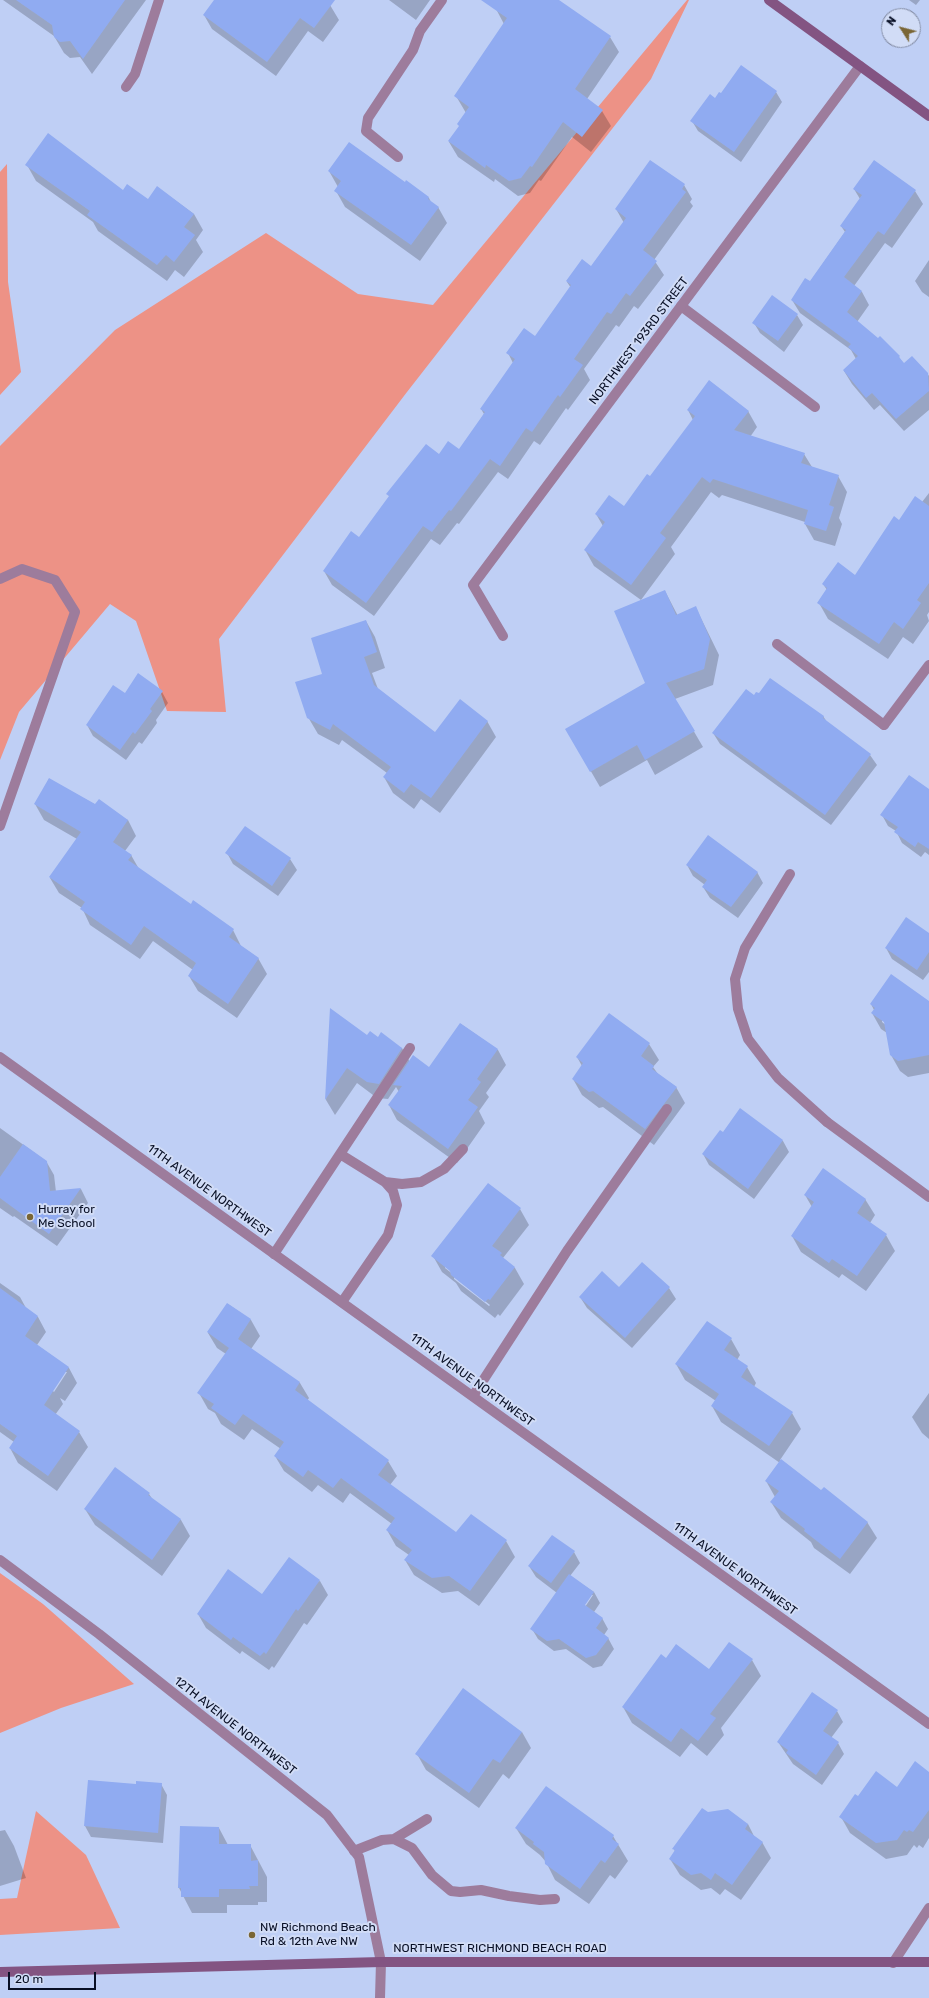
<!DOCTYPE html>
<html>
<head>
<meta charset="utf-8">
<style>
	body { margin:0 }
	#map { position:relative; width:929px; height:1998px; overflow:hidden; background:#bfcff5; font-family:Rubik,sans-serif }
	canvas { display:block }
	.north { position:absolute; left:881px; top:8px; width:40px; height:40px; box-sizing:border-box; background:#d1dcf6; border:1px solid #818aa2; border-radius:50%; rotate:306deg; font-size:11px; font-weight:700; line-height:16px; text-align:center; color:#080f25 }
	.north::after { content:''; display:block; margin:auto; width:14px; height:18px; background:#7a6635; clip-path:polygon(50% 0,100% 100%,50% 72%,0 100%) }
	.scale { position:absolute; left:8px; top:1972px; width:88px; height:18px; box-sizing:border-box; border:2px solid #080f25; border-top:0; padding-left:5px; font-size:12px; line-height:14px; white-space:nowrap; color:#080f25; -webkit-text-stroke:3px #d1dcf6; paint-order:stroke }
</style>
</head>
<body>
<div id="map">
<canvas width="929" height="1998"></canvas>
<div class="north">N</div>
<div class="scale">20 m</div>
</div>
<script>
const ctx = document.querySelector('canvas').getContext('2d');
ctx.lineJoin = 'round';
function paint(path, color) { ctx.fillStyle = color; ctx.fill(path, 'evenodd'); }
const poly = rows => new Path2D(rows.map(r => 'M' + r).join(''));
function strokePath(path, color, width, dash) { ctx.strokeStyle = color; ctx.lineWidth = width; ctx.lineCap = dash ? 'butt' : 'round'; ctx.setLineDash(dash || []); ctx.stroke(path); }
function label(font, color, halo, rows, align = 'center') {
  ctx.font = font + ' Rubik,sans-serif'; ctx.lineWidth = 4; ctx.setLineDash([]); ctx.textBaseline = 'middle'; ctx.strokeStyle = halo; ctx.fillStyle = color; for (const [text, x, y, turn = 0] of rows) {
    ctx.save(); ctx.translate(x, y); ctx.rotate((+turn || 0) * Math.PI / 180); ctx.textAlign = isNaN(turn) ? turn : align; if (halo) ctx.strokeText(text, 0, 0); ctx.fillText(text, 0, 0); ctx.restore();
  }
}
paint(poly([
	[687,0,689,0,651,79,407,392,219,639,226,712,167,711,136,621,110,604,19,712,0,760,0,446,115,330,266,233,358,294,433,305],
	[7,164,8,282,21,372,0,395,0,172],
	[0,1573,43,1604,134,1684,61,1708,0,1733],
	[36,1811,86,1855,120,1928,0,1935,0,1899,17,1898]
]), '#ed9286');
paint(poly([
	[3,0,146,0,92,74,80,57,70,58,64,53,54,36],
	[215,0,323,0,330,5,339,20,323,42,308,31,276,76,212,29,204,15],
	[389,0,430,0,416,20],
	[503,0,559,0,565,37,610,37,619,52,587,99,602,111,611,126,591,152,572,137,541,181,539,180,530,193,518,196,495,179,494,182,458,157,449,142,460,127,466,113,456,96,504,24,496,9],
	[909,0,920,0,916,5],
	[776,92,782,102,741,162,698,131,692,121,715,99],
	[27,165,149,201,157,187,194,214,203,230,196,240,203,252,184,277,175,270,167,281,98,231,93,222,36,181],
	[329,171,405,184,429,198,431,202,438,207,447,223,420,261,345,207,336,191,338,187],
	[684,185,692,199,690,202,693,206,654,260,664,275,638,309,634,306,619,327,616,325,584,369,590,380,568,410,566,408,540,445,534,441,508,479,498,472,459,524,457,523,440,545,431,539,374,616,332,585,324,571,360,539,390,498,388,494,439,455,460,451,484,414,481,409,513,363,508,353,536,337,571,288,567,282,591,268,624,223,616,209],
	[854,189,915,191,923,204,892,248,885,243,854,286,862,292,869,305,857,322,899,357,904,365,927,373,929,376,929,410,904,431,880,405,874,410,852,384,844,371,856,359,851,350,800,313,792,300,810,282,845,232,841,226,860,199],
	[929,260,929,297,922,292,915,281],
	[797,315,803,325,784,352,760,333,754,323],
	[688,410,748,411,757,427,750,437,804,454,812,467,838,476,847,492,839,518,842,524,835,546,814,540,805,524,805,522,722,495,719,498,711,492,671,547,675,554,641,600,594,566,585,550,603,526,596,514,624,507,650,477,693,420],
	[929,493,929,612,927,615,929,621,913,644,903,637,888,659,828,619,819,603,827,590,823,584,855,576,899,521,922,502],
	[665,591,678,616,696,608,719,655,713,685,675,699,703,747,655,775,647,760,600,787,567,730,646,683],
	[366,621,375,637,385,668,372,673,378,689,435,733,487,721,496,737,440,813,421,799,414,809,393,793,384,777,387,773,342,740,339,745,318,734,308,717,324,674],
	[162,692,168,703,156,720,157,723,142,744,139,742,126,760,93,736,87,725,125,694],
	[754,696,823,716,827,722,870,755,877,765,831,825,720,744,713,733],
	[49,779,96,805,128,820,136,836,125,851,131,855,139,869,191,905,233,930,241,946,258,958,267,974,237,1018,198,991,189,976,193,970,153,941,140,959,90,925,82,908,59,893,50,878,77,839,44,820,35,804],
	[929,791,929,855,925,852,921,857,902,843,896,831,888,826,882,815],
	[227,853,290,859,297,870,278,896,233,864],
	[687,865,757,872,763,883,738,918,710,898,703,887,705,885,693,876],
	[929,934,929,972,923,980,892,959,886,948],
	[929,1002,929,1073,908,1077,900,1071,891,1055,887,1033,881,1029,872,1013,874,1010,871,1004],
	[882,1020,888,1024,887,1026,882,1022],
	[331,1010,367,1036,378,1038,402,1048,410,1062,429,1069,461,1024,498,1050,506,1065,486,1093,489,1097,479,1111,485,1123,457,1163,397,1120,389,1105,399,1092,396,1087,388,1099,377,1098,357,1083,335,1115,326,1100],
	[649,1044,659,1060,653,1067,658,1074,676,1087,685,1103,654,1145,603,1107,599,1108,582,1095,573,1079,582,1066,577,1057],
	[740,1110,783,1141,789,1152,754,1199,709,1165,703,1154,723,1133],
	[0,1128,46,1161,54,1175,56,1192,81,1189,88,1203,57,1246,14,1216,13,1217,0,1208],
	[805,1195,865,1199,875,1215,870,1223,886,1235,895,1251,866,1291,842,1274,839,1278,801,1252,792,1236,812,1207],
	[520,1209,529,1225,503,1258,515,1268,524,1284,500,1316,498,1314,495,1318,461,1291,456,1283,442,1272,433,1256],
	[445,1265,454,1275,445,1268],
	[454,1277,490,1305,489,1306,454,1279],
	[642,1263,669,1288,676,1299,632,1348,587,1308,580,1297,619,1288],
	[0,1283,20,1297,26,1308,38,1317,46,1332,37,1345,69,1368,77,1383,65,1401,60,1398,63,1404,55,1415,79,1432,88,1447,57,1491,18,1463,10,1448,14,1442,0,1432],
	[65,1372,67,1372,54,1392,52,1390],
	[228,1304,251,1320,260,1336,251,1349,300,1383,309,1398,307,1401,388,1461,397,1476,390,1485,457,1534,471,1515,506,1541,515,1557,479,1606,458,1591,442,1593,414,1575,405,1560,409,1555,396,1546,387,1530,392,1524,350,1493,343,1503,318,1485,312,1492,284,1471,275,1456,281,1449,252,1429,244,1440,221,1424,215,1413,208,1409,199,1393,226,1354,217,1348,208,1333],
	[731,1339,740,1355,737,1360,747,1367,756,1383,754,1387,792,1413,801,1429,780,1460,822,1492,867,1522,877,1538,850,1574,814,1548,811,1542,781,1518,771,1502,775,1497,766,1481,780,1463,721,1422,712,1406,716,1401,685,1380,676,1364],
	[929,1393,929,1439,922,1433,912,1417],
	[149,1494,153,1500,181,1520,190,1536,162,1576,95,1525,85,1509],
	[574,1552,580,1563,570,1576,594,1592,600,1603,594,1612,602,1618,608,1629,604,1635,608,1638,614,1649,602,1666,593,1668,566,1649,554,1651,538,1639,532,1629,557,1593,536,1577,529,1566],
	[591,1595,593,1595,583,1610,582,1609],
	[320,1581,328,1595,307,1625,304,1623,274,1668,272,1666,269,1670,242,1651,240,1654,206,1628,198,1614],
	[666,1660,709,1671,752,1660,761,1676,721,1728,724,1735,707,1756,691,1743,680,1757,632,1723,623,1707],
	[837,1711,843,1722,831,1738,838,1743,844,1754,822,1785,793,1764,778,1742],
	[522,1732,531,1748,509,1779,503,1774,479,1808,426,1770,417,1754],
	[929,1773,929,1838,923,1848,919,1845,917,1848,914,1845,907,1855,886,1859,850,1833,841,1817,858,1797,898,1788],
	[89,1781,137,1785,161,1784,167,1795,163,1843,91,1837,85,1826],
	[708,1813,748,1824,755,1838,762,1842,771,1858,741,1900,725,1889,720,1895,711,1888,701,1890,680,1875,670,1859,675,1852,674,1849],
	[219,1828,228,1845,250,1845,267,1877,267,1902,258,1902,258,1905,227,1905,227,1913,192,1913,179,1888],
	[516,1828,613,1836,628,1861,615,1879,610,1875,589,1904,555,1880,546,1862,540,1855,526,1844],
	[5,1830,14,1846,26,1878,0,1886,0,1831]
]), '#0003');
paint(poly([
	[16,0,125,0,83,59,70,41,60,42,54,37,52,25],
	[214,0,335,0,314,28,300,18,267,62,203,15],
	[481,0,559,0,611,36,575,89,603,110,582,137,563,122,532,167,530,166,521,178,509,181,486,165,485,168,448,141,459,126,457,124,469,107,454,96,507,18],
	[741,65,777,91,734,152,690,121,710,94,715,98,719,92,721,93],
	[48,133,123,190,127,184,148,199,157,186,194,214,184,227,195,235,174,262,166,255,157,265,87,215,90,211,25,165],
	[349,142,405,182,406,180,429,197,428,199,439,207,411,245,334,191,341,181,328,171],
	[650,160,685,184,682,189,686,192,643,250,657,261,630,296,626,293,611,314,607,312,574,359,583,365,560,397,558,395,532,432,526,428,500,466,490,459,451,511,449,510,432,532,423,526,366,603,323,571,351,531,359,537,389,496,386,494,426,444,439,454,448,441,459,449,485,412,480,409,515,359,506,353,524,328,535,336,571,285,566,281,582,259,591,266,626,218,615,209],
	[874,160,916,190,884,235,878,231,844,277,862,291,847,312,878,338,880,336,900,356,899,357,904,363,912,356,928,373,929,391,896,419,872,393,866,398,843,370,858,356,848,347,851,344,791,300,805,278,810,281,846,230,840,226,862,195,853,189],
	[772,295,798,314,778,341,752,323],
	[709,380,749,411,734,430,805,453,801,463,839,475,829,505,834,507,826,531,804,524,808,510,713,479,710,483,702,477,660,533,666,538,631,585,584,550,605,522,595,514,609,495,624,506,647,474,650,476,695,416,687,410],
	[915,496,929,506,929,583,917,600,921,603,903,629,894,622,879,644,817,603,827,588,822,584,838,562,855,575,894,516,899,520],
	[665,590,676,615,696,606,710,639,704,669,666,683,695,731,645,760,637,745,590,772,565,729,645,683,614,611],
	[366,620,377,652,364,657,374,685,435,732,460,699,488,721,431,798,411,784,404,793,383,777,391,767,333,724,330,730,307,718,295,682,322,674,311,638],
	[138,673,163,691,150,709,152,711,135,734,133,732,120,750,86,725,113,685,125,693],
	[770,678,824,716,823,718,871,754,825,815,712,733,746,689,754,695,756,692,759,693],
	[909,775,929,789,929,849,918,842,915,847,894,832,898,827,880,815],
	[49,778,95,804,99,799,128,820,113,842,132,855,128,860,191,904,193,900,234,929,229,937,259,958,228,1004,188,976,196,963,144,926,131,945,80,909,85,902,49,877,81,832,34,804],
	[245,826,291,858,272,886,225,853],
	[708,835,758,872,731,907,702,887,707,880,686,865],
	[906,917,929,933,929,952,917,970,885,948],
	[891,974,929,1001,929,1055,898,1061,890,1055,884,1022,871,1013,875,1008,870,1004],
	[330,1008,367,1035,370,1031,378,1037,381,1032,402,1048,379,1084,367,1082,347,1068,325,1100],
	[609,1013,650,1043,641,1056,654,1066,652,1069,677,1087,645,1129,593,1091,589,1092,572,1079,583,1063,576,1057],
	[460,1023,498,1049,477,1079,481,1082,468,1100,478,1107,448,1149,388,1105,402,1086,393,1085,413,1055,429,1067],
	[740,1108,783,1140,748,1189,702,1154,720,1130,723,1132],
	[23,1144,47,1161,50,1191,81,1188,49,1234,0,1198,0,1177],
	[823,1168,866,1199,857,1213,887,1234,857,1276,832,1259,829,1263,791,1236,814,1202,804,1195],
	[488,1183,521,1208,492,1246,502,1253,500,1255,515,1267,490,1300,488,1299,485,1302,451,1275,450,1271,431,1256],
	[642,1262,670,1287,625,1338,579,1297,602,1271,619,1287],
	[0,1288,38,1316,25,1336,69,1367,44,1405,80,1431,48,1476,9,1448,17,1436,0,1424],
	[227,1303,251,1319,238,1339,300,1382,295,1390,389,1460,378,1475,456,1532,471,1514,507,1540,470,1591,449,1576,432,1578,404,1560,412,1550,386,1530,395,1518,341,1478,333,1488,308,1470,303,1477,274,1456,284,1442,243,1414,235,1425,211,1408,214,1404,197,1393,229,1348,207,1332],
	[707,1321,732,1338,724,1350,748,1366,741,1377,793,1412,769,1446,711,1406,719,1394,675,1364],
	[781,1459,821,1490,824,1487,868,1522,840,1559,804,1531,805,1529,770,1502,779,1491,765,1481],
	[115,1467,150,1493,148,1495,181,1519,152,1560,84,1509],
	[552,1535,575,1551,551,1583,528,1566],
	[289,1557,320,1580,298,1611,296,1609,266,1654,264,1652,260,1656,233,1637,231,1640,197,1614,228,1569,262,1594],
	[569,1574,594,1592,585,1605,603,1618,596,1628,609,1638,596,1655,586,1658,559,1639,547,1641,530,1629],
	[729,1642,753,1659,710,1714,716,1718,698,1741,681,1728,671,1742,622,1707,661,1654,666,1658,676,1644,709,1669],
	[463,1688,522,1732,500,1763,493,1759,469,1793,415,1754],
	[812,1692,838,1710,823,1731,839,1742,816,1775,786,1753,788,1750,777,1742],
	[915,1761,929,1772,929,1810,913,1832,909,1830,907,1832,904,1830,897,1840,876,1843,839,1817,855,1794,858,1796,876,1771,897,1787],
	[88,1780,136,1784,136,1781,162,1783,158,1833,84,1826],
	[546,1786,614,1835,612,1839,619,1844,605,1863,601,1860,580,1889,545,1864,544,1852,533,1844,534,1842,515,1828],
	[702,1808,708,1812,728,1809,748,1824,745,1829,763,1842,732,1885,715,1873,711,1880,701,1873,691,1875,669,1859,675,1850,672,1849],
	[180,1826,219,1827,219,1844,251,1844,251,1861,258,1860,258,1886,249,1886,250,1889,219,1889,219,1897,181,1897,181,1888,178,1888]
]), '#90abf1');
strokePath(poly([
	[126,87,135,74,159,0],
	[398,157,366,131,368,118,413,50,420,31,442,0],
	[681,306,815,407],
	[0,579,22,569,55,580,75,612,0,826],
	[777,644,884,725],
	[790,874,745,948,735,979,738,1009,748,1039,778,1078,827,1122],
	[340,1154,385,1182,393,1191,397,1205,388,1235,342,1302],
	[385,1182,402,1184,421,1182,444,1169,463,1149],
	[274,1254,410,1048],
	[473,1396,567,1251,667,1109],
	[394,1839,427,1819],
	[354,1851,382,1840,394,1839,412,1848,432,1875,451,1891,460,1892,481,1890,509,1896,540,1900,555,1899]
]), '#9d7c9c', 10);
strokePath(poly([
	[503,636,473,585,860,66],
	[884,725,929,665],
	[0,1057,929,1724],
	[827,1122,929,1197],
	[0,1560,99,1634,327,1815,359,1857,381,1962,380,1998],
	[893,1963,929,1908]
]), '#9d7c9c', 10);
strokePath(poly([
	[769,0,929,116],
	[0,1972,381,1962,929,1962]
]), '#835482', 10);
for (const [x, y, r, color] of [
	[30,1217,4,"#7a6635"],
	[252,1935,4,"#7a6635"]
]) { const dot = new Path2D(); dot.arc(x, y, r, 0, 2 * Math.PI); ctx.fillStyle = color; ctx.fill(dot); strokePath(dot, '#d1dcf6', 1.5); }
label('12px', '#080f25', '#d1dcf6', [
	["NORTHWEST 193RD STREET",639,341,-53],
	["11TH AVENUE NORTHWEST",209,1191,36],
	["11TH AVENUE NORTHWEST",472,1380,36],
	["11TH AVENUE NORTHWEST",735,1569,36],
	["12TH AVENUE NORTHWEST",235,1726,38],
	["NORTHWEST RICHMOND BEACH ROAD",500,1949]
]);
label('12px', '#080f25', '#d1dcf6', [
	["Hurray for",38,1210],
	["Me School",38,1224],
	["NW Richmond Beach",260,1928],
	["Rd & 12th Ave NW",260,1942]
], 'left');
</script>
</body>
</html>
